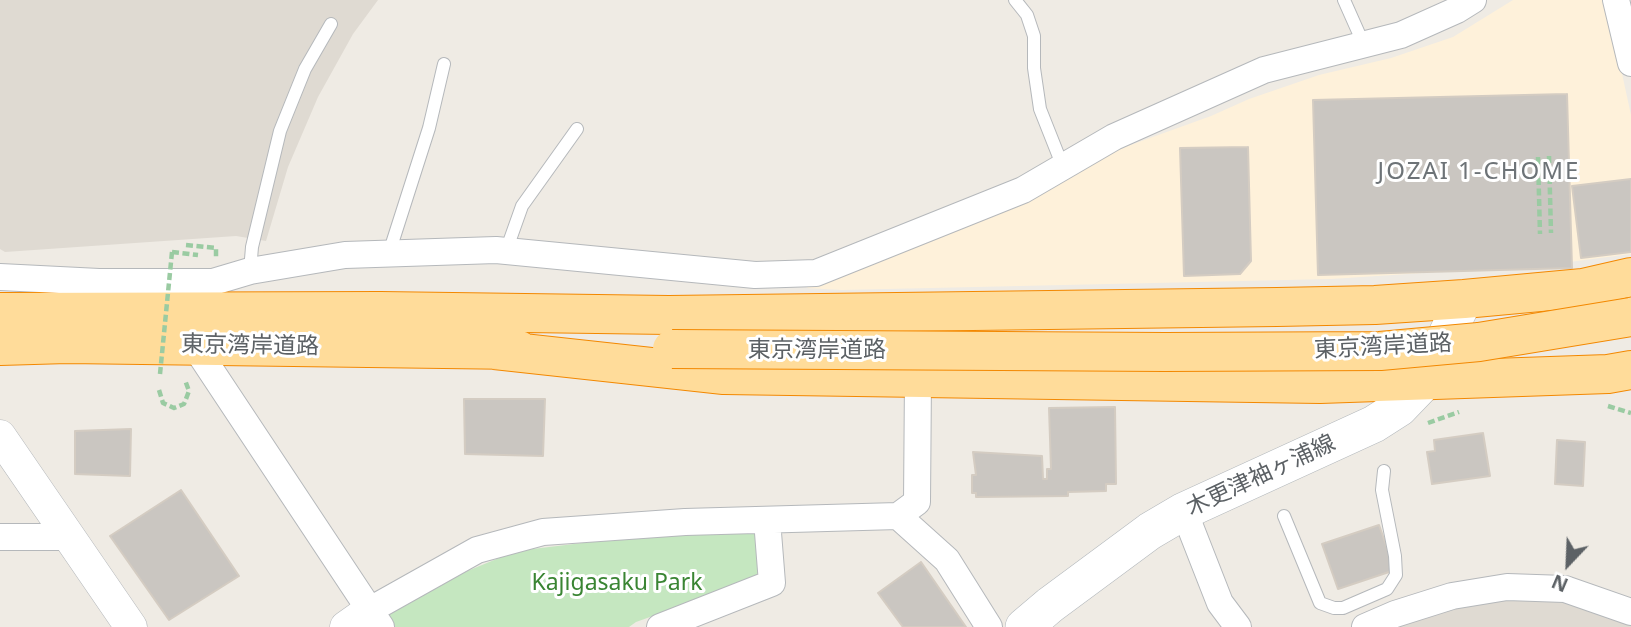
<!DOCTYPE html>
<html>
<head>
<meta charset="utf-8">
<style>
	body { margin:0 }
	#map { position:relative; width:1631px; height:627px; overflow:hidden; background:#efebe4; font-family:"Noto Sans",sans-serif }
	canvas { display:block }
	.north { position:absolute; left:1533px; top:529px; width:70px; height:70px; -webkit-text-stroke:5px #fff; paint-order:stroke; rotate:203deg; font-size:19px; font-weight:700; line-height:28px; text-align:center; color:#5c6165 }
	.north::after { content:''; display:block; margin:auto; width:24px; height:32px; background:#5c6165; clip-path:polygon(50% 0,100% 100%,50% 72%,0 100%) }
</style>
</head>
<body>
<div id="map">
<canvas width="1631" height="627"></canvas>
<div class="north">N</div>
</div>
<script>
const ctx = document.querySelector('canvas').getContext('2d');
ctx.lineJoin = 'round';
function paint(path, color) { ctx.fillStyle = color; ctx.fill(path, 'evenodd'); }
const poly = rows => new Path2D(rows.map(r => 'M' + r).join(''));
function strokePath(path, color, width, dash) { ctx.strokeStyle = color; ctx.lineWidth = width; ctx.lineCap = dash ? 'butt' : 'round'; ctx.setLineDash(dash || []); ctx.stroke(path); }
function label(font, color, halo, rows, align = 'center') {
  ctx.font = font + ' "Noto Sans","Noto Sans JP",sans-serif'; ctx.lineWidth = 6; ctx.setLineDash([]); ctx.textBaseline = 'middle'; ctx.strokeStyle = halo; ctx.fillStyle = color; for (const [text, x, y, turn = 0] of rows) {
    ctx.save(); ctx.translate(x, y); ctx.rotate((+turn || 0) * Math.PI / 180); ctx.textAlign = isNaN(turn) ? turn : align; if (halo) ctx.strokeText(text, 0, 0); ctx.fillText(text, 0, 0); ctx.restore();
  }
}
paint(poly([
	[1513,0,1606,0,1631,115,1631,254,1546,265,1331,279,842,290,806,288,1024,201,1114,151,1211,116,1249,99,1319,75,1391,58,1453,37]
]), '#fef1da');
paint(poly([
	[0,0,378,0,353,34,318,97,288,167,266,241,236,236,5,252,0,249],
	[1491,598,1557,599,1631,622,1631,627,1376,627]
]), '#dfdad2');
paint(poly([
	[758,526,762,577,636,622,629,627,392,627,385,617,465,572,516,551,607,540,706,534]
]), '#c5e7c0');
const building = poly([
	[1567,94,1572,268,1318,275,1313,100,1567,94],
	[1248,147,1251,261,1240,274,1184,276,1180,148,1248,147],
	[1631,179,1631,252,1581,258,1572,186,1631,179],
	[464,399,545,399,543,456,465,454,464,399],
	[1115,407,1116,484,1106,484,1106,491,1068,492,1068,496,976,497,976,493,972,493,972,475,976,475,973,452,1042,456,1043,479,1047,479,1047,469,1051,469,1049,408,1115,407],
	[131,429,130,476,75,474,75,431,131,429],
	[1483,433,1490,476,1432,484,1427,452,1435,451,1434,440,1483,433],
	[1557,440,1585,442,1583,486,1555,484,1557,440],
	[181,490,239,576,169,620,110,536,181,490],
	[1379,525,1395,570,1338,589,1322,544,1379,525],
	[921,562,966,627,903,627,878,593,921,562]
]);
paint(building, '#cac6c1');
strokePath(building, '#d4ccc2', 2);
const service = poly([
	[1015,0,1027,15,1034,36,1034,68,1040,109,1063,167],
	[1344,0,1364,45],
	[506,251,522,206,577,129],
	[389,253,429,128,444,64],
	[250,271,252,247,280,131,305,69,331,24],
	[1284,516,1320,603,1334,608,1343,608,1387,589,1396,575,1395,556,1382,490,1384,471]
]);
const minor = poly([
	[1616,0,1631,63],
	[0,277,99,282,213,282,250,271,345,255,496,250,755,275,816,273,1023,190,1114,137,1264,70,1401,35,1457,10,1473,0],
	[194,345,381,627],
	[1184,511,1220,603,1238,627],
	[898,516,947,560,989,627],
	[0,537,71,537],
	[370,610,477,550,543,532,685,522,898,516,917,502,918,378],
	[660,627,772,583,767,520],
	[1365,627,1395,614,1452,596,1507,587,1565,589,1631,612]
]);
const tertiary = poly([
	[0,436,131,627],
	[346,627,370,610]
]);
const secondary = poly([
	[1024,627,1050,605,1150,531,1184,511,1374,424,1399,408,1424,382,1464,299]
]);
const trunk = poly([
	[0,312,381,311,669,315,1277,307,1375,305,1464,299,1583,288,1631,277],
	[0,346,67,344,519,350],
	[495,350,724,375,1320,384,1608,374,1631,370]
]);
strokePath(service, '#b5b8bb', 14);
strokePath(minor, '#b5b8bb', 28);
strokePath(tertiary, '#b5b8bb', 33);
strokePath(secondary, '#b3b8bc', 38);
strokePath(trunk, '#f38800', 40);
strokePath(poly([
	[1549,156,1551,233],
	[1538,157,1540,234],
	[186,245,216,248,216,257,214,256],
	[172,252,198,255],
	[159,390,163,403,174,408,184,404,189,391,185,380],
	[1608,406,1631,413],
	[1428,423,1459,412]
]), '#9acba2', 4.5, [7, 3.5]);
strokePath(service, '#fff', 12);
strokePath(minor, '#fff', 26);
strokePath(tertiary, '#fff', 32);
strokePath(secondary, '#fff', 37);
strokePath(trunk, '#ffdc9a', 38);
const trunkBridge = poly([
	[672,349,1165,352,1380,351,1479,342,1631,317]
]);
strokePath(trunkBridge, '#f38800', 40, []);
strokePath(poly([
	[160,374,172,252]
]), '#9acba2', 4.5, [7, 3.5]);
strokePath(trunkBridge, '#ffdc9a', 38);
label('23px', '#5c6165', '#fff', [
	["東京湾岸道路",250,346,1],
	["東京湾岸道路",1383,347,-3],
	["東京湾岸道路",817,350],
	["木更津袖ヶ浦線",1261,476,-25]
]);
label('23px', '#3a8533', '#fff', [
	["Kajigasaku Park",617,583]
]);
ctx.letterSpacing = '2px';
label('24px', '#6d7377', '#fff', [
	["JOZAI 1-CHOME",1479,172]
]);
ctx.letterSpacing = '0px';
</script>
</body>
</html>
